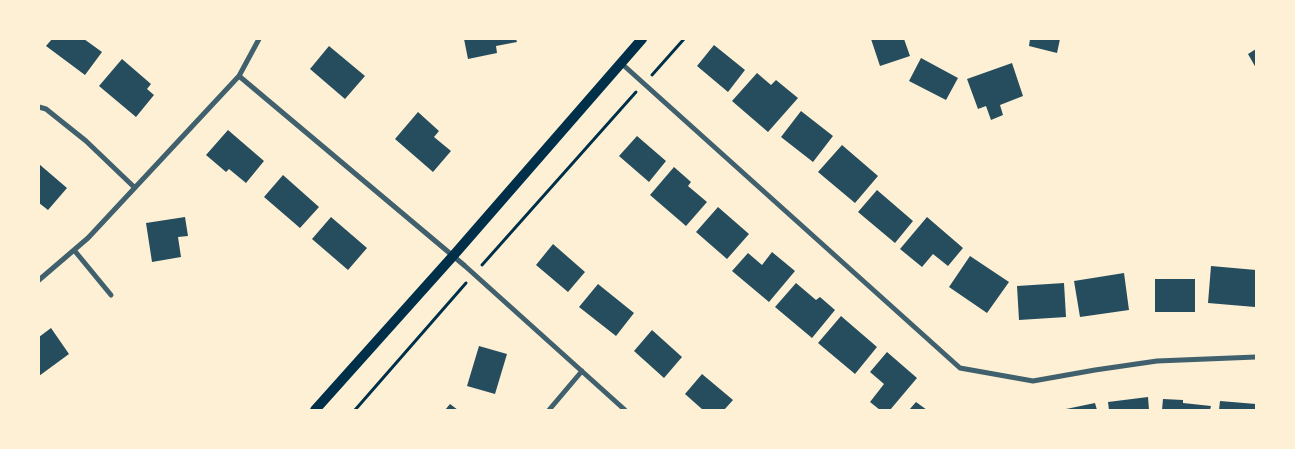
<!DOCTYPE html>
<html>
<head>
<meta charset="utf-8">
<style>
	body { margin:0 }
	#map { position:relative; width:1295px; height:449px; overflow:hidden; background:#fdf0d5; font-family:"Varela Round",sans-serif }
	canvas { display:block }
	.frame { position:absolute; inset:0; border:40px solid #fdf0d5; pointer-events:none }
</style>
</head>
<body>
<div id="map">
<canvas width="1295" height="449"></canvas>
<div class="frame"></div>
</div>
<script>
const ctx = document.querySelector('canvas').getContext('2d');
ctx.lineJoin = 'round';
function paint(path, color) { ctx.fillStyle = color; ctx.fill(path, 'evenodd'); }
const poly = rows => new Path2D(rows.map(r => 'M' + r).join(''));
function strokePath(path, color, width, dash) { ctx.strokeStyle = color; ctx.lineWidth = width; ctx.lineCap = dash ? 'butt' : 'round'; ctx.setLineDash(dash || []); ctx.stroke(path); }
paint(poly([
	[52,39,84,39,102,52,85,75,46,46],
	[464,39,516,39,517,42,496,46,497,53,468,59],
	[871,39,904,39,910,56,880,66],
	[1030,39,1060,39,1057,53,1029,46],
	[714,45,745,70,728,92,697,66],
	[329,46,365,76,345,99,310,69],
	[1256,49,1256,68,1248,54],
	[921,58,958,78,946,100,909,81],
	[122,59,151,84,147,89,154,95,136,117,99,86],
	[1012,63,1023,96,1000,105,1003,115,991,120,986,106,978,109,967,79],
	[757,73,771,85,776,80,798,98,768,132,732,101],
	[801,111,833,136,813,162,781,137],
	[418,112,439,131,434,137,451,151,433,172,395,139],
	[228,130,264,161,246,183,229,169,226,172,206,155],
	[637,136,666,161,649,182,619,156],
	[842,145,878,176,855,203,818,172],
	[39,164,67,188,48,210,39,203],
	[674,167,691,182,688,186,707,202,686,226,650,195],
	[283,175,319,207,300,228,264,197],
	[877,190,913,221,895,243,858,212],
	[718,207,749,234,727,259,696,232],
	[185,217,188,236,178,237,181,257,152,262,146,223],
	[331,217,367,248,348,270,312,239],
	[927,217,963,248,948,266,933,254,922,267,900,249],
	[553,244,585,272,568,292,536,265],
	[772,252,795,271,769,302,732,271,748,253,762,265],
	[970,256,1009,282,987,313,949,287],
	[1211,266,1256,270,1255,307,1208,303],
	[1124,273,1129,310,1080,317,1074,281],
	[1155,279,1195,279,1195,312,1155,312],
	[796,283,816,300,820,297,835,310,812,338,775,307],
	[1064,283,1066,317,1019,320,1017,286],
	[598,284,634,313,616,336,579,307],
	[841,316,877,347,855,374,818,343],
	[51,328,69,354,39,376,39,337],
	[652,330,682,357,664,378,634,351],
	[479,346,507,354,495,394,467,386],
	[887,352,917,378,890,410,880,410,870,402,884,384,870,372],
	[702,374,733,400,724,410,703,410,685,394],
	[1148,397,1149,410,1109,410,1108,402],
	[1163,399,1183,400,1183,403,1211,406,1210,410,1162,410],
	[1220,401,1256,404,1256,410,1219,410],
	[916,402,927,410,909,410],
	[1095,403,1097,410,1066,410,1066,409],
	[450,404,458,410,445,410]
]), '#264d5e');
strokePath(poly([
	[652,75,684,39],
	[482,265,636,92],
	[355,410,466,283]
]), '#003049', 3);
strokePath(poly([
	[621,63,960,368,1033,381,1095,370,1157,361,1256,357],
	[239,76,465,266,625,410],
	[39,107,46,109,86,141,134,187],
	[74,250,111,295],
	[39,280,88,238,239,76,259,39],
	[549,410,582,371]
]), '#3f606c', 5);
strokePath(poly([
	[315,410,453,256,642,39]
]), '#003049', 10);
</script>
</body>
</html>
